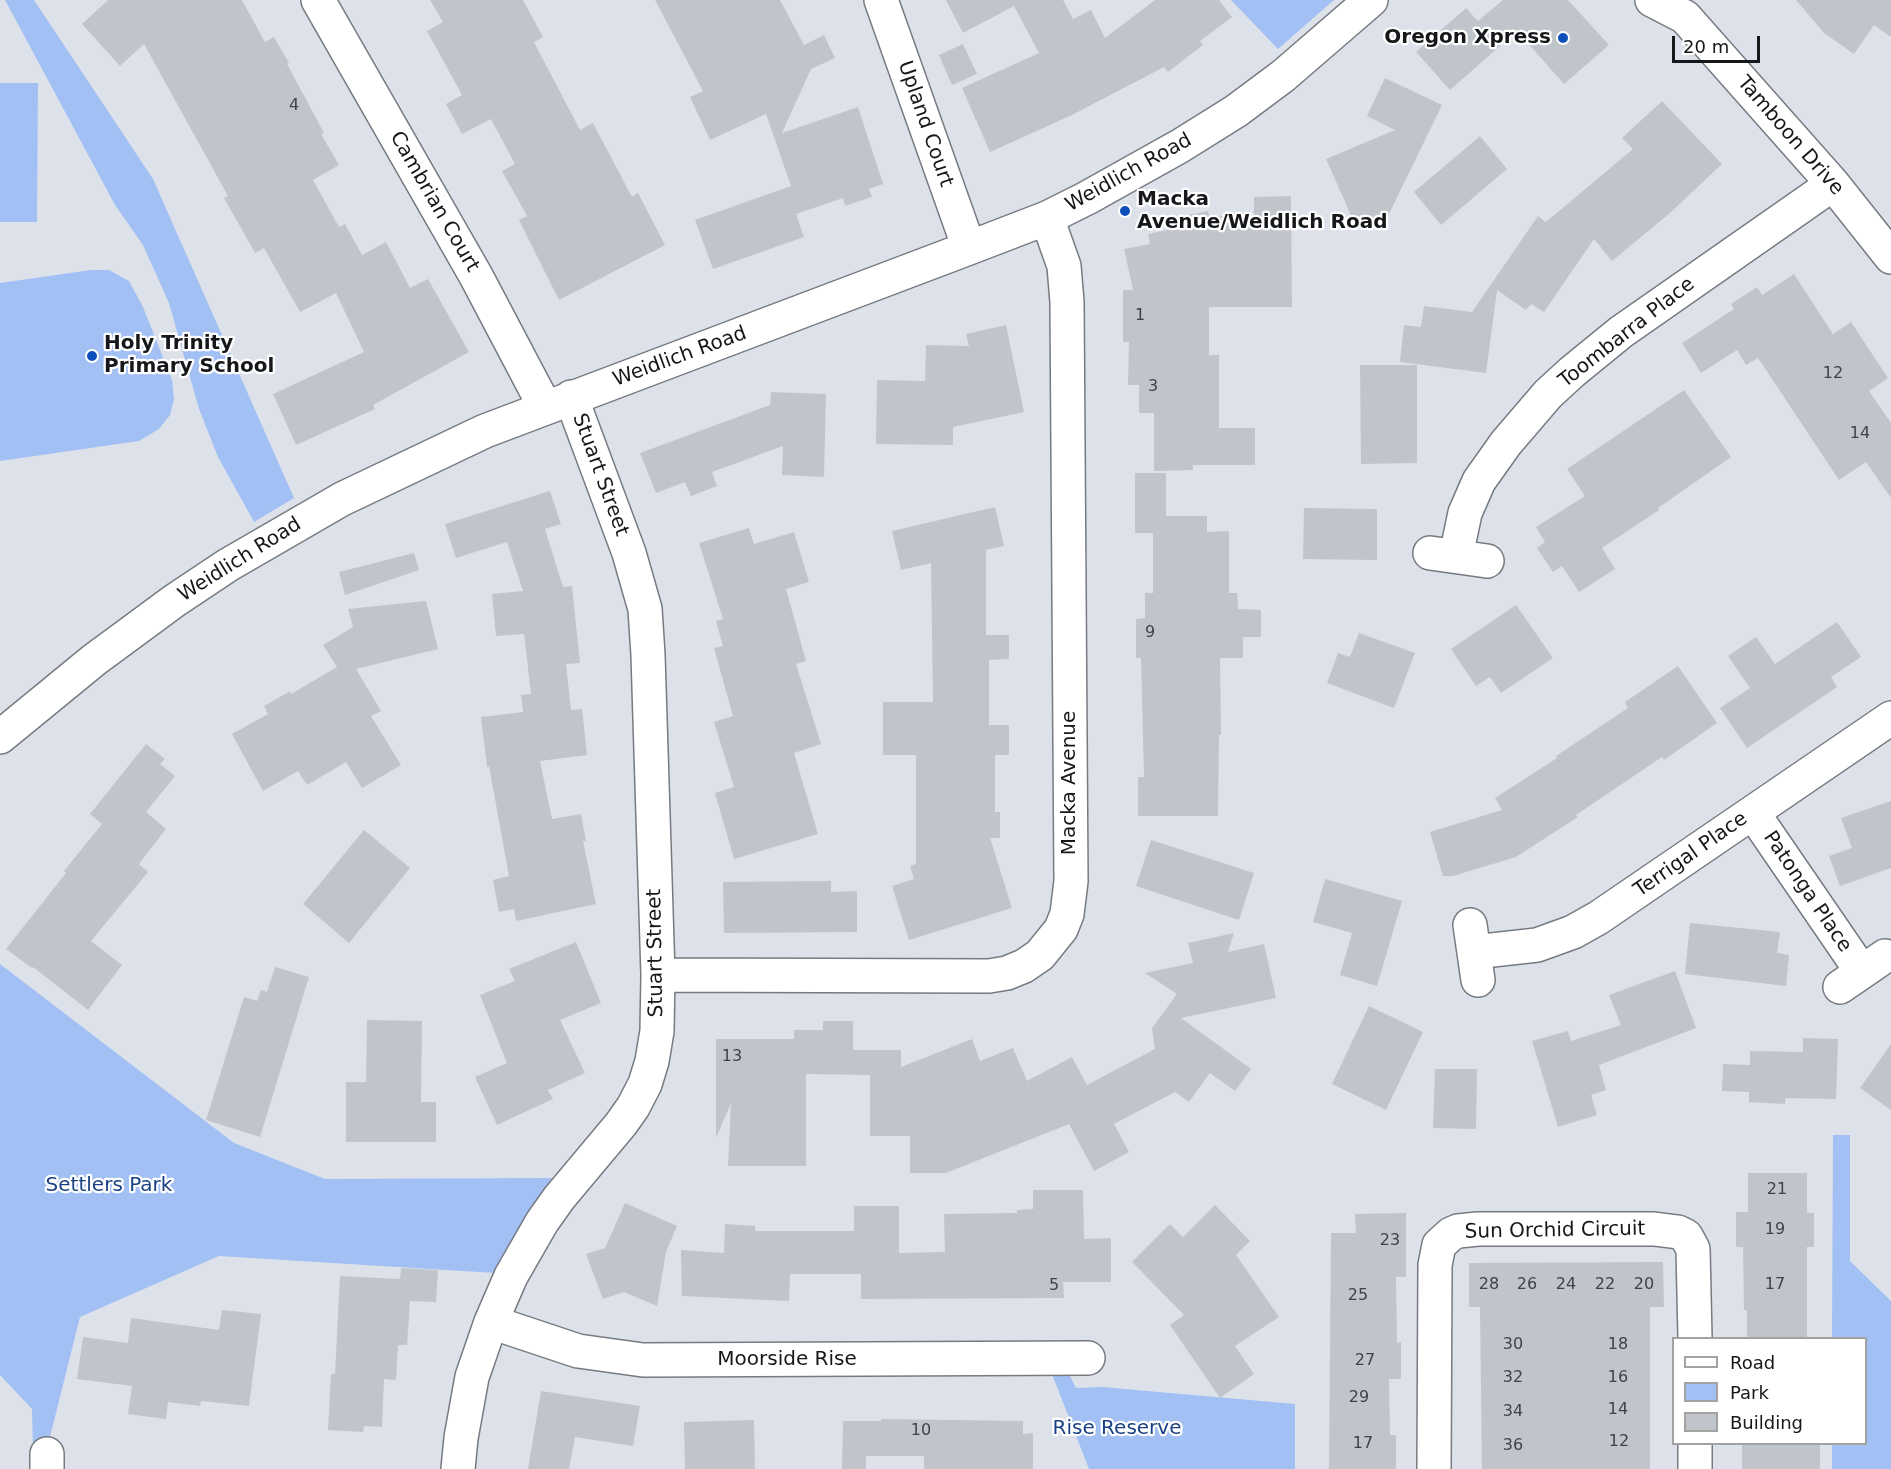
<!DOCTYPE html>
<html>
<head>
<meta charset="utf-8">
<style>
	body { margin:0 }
	#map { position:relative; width:1891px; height:1469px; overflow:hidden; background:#dde2ea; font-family:"DejaVu Sans",sans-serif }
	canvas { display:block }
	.legend { position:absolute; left:1672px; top:1337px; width:195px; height:108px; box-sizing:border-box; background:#fff; border:2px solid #a2a2a3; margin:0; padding:8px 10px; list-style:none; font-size:18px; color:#16171a }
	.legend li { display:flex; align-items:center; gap:12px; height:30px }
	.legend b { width:30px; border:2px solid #a2a2a3 }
	.scale { position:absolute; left:1672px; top:36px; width:88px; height:27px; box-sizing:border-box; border:3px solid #16171a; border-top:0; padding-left:8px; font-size:18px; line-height:21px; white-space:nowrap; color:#16171a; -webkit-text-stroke:4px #fff; paint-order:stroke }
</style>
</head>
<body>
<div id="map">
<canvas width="1891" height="1469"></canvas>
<ul class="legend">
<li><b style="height:8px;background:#fff"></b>Road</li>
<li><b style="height:16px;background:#a2c0f3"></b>Park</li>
<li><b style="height:16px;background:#c0c5cc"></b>Building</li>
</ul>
<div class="scale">20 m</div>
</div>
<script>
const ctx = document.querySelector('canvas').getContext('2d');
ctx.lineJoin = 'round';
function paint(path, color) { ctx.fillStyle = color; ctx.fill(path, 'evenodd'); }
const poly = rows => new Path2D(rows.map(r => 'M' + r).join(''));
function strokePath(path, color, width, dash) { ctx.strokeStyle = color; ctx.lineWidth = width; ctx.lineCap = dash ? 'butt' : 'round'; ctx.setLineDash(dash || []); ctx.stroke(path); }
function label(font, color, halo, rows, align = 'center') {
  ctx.font = font + ' "DejaVu Sans",sans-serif'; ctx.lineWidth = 4.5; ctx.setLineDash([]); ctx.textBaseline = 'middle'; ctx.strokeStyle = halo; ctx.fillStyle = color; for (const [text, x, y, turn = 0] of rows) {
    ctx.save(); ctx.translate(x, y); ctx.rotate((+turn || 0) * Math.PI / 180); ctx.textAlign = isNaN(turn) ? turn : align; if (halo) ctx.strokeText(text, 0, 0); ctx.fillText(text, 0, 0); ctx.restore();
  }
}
paint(poly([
	[5,0,34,0,153,179,294,498,254,522,218,457,199,409,169,303,143,245,115,205],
	[1231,0,1334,0,1278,49],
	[0,83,38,83,37,222,0,222],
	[91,270,109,270,129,281,143,307,172,380,174,399,170,415,159,429,139,441,0,461,0,283],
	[0,964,234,1143,325,1179,555,1178,496,1273,219,1256,80,1317,47,1449,33,1449,32,1409,0,1375],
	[1833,1135,1850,1135,1850,1261,1891,1301,1891,1469,1832,1469,1832,1444,1866,1444,1866,1338,1832,1338],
	[1050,1369,1065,1371,1070,1376,1076,1388,1102,1387,1295,1404,1295,1469,1089,1469]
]), '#a2c0f3');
paint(poly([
	[108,0,242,0,265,42,274,37,289,63,287,64,324,133,321,134,339,165,313,180,339,227,345,224,362,255,386,242,410,288,428,279,469,352,373,405,375,409,296,445,273,394,364,352,336,293,300,312,264,248,255,253,224,198,228,196,144,44,120,66,82,24],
	[430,0,523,0,543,37,534,42,580,130,593,123,632,197,638,193,665,245,559,300,519,220,527,216,502,171,515,164,491,119,462,134,446,104,462,95,427,31,443,22],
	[655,0,780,0,804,45,824,35,835,58,811,69,782,133,858,107,883,184,869,189,872,197,845,206,843,198,796,214,804,237,713,269,695,220,791,186,766,114,710,140,690,97,703,91],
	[946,0,1063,0,1073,19,1091,10,1105,38,1155,0,1219,0,1232,17,1200,41,1203,45,1168,72,1164,67,1072,115,990,152,962,88,1039,53,1014,6,963,33],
	[1503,0,1568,0,1609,45,1564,84,1517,31,1450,90,1416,52,1466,8,1478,21],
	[1796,0,1891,0,1891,37,1874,25,1854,54,1824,33],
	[963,44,977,74,952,85,939,55],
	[1385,78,1442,105,1388,216,1357,229,1326,159,1395,130,1367,116],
	[1662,101,1722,164,1670,213,1612,261,1594,239,1544,312,1531,304,1526,310,1497,290,1486,373,1400,362,1404,325,1421,327,1424,306,1472,312,1538,216,1546,222,1633,149,1622,138],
	[1480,136,1507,169,1441,225,1414,192],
	[1291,196,1292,307,1209,307,1209,355,1219,355,1219,428,1255,428,1255,465,1193,465,1193,470,1154,471,1154,413,1139,413,1139,385,1128,385,1129,342,1123,342,1123,290,1133,290,1124,249,1150,244,1148,234,1176,228,1173,218,1208,211,1209,216,1254,217,1254,197],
	[1794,274,1833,334,1851,322,1888,378,1869,391,1891,423,1891,498,1866,462,1839,480,1758,358,1746,365,1737,350,1701,373,1682,343,1734,309,1731,304,1757,287,1762,295],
	[1006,325,1024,412,953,427,953,445,876,444,877,380,925,381,926,345,969,346,966,334],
	[1360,365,1417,365,1417,463,1361,464],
	[1684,390,1731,457,1658,508,1659,510,1602,548,1615,569,1579,592,1562,566,1553,572,1537,548,1545,542,1536,527,1585,496,1567,469],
	[771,392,826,394,824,477,782,475,783,446,712,472,717,486,691,496,685,482,656,493,640,453,770,405],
	[1135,473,1166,473,1166,516,1207,516,1207,532,1229,531,1229,593,1237,593,1238,609,1261,610,1261,637,1243,637,1243,658,1220,658,1221,735,1219,735,1218,816,1138,816,1138,777,1144,777,1141,658,1136,658,1136,619,1145,618,1145,593,1153,593,1153,533,1135,533],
	[550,491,561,524,545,529,563,587,572,586,580,663,566,664,571,710,582,709,587,755,540,761,552,819,581,814,586,841,583,841,596,904,516,921,514,909,499,912,493,880,509,876,489,766,487,767,481,717,523,712,521,695,531,694,524,634,496,636,492,594,523,591,507,542,456,558,445,524],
	[995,507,1004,546,986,550,986,635,1009,635,1009,659,989,660,989,725,1009,725,1009,755,995,755,995,812,1000,812,1000,838,990,838,1012,908,909,940,892,886,914,879,910,866,916,864,916,755,883,755,883,702,933,702,931,563,901,570,892,531],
	[1304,508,1377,509,1377,560,1303,559],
	[749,528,754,544,794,532,809,582,786,589,806,661,796,664,821,744,794,753,818,834,734,859,715,793,734,787,714,722,733,716,714,648,723,646,716,621,723,619,699,543],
	[414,553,419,570,345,595,339,572],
	[426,601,438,649,356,669,381,711,371,716,401,765,362,788,346,762,307,785,298,771,263,791,232,734,268,714,264,706,290,691,291,694,337,667,323,645,353,627,348,609],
	[1516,605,1553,658,1501,693,1490,677,1476,686,1451,649],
	[1837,622,1861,657,1831,677,1837,687,1747,748,1720,708,1750,688,1728,656,1756,637,1775,664],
	[1359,633,1415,653,1394,708,1327,683,1338,653,1350,657],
	[1678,666,1717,723,1664,760,1662,757,1576,815,1578,817,1516,857,1453,876,1443,876,1430,832,1502,810,1495,798,1557,758,1556,756,1628,708,1625,702],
	[146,744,165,759,160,764,175,776,146,812,166,829,139,864,148,872,91,941,122,965,88,1010,33,967,32,968,6,949,66,873,64,871,102,824,90,814],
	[1891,801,1891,868,1840,886,1829,856,1852,848,1841,818],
	[364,830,410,868,349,943,303,904],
	[1151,840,1254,873,1239,920,1136,886],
	[1325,879,1402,901,1377,986,1340,975,1352,933,1313,922],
	[831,881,831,892,857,891,857,932,724,933,723,882],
	[1690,923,1780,932,1777,953,1789,955,1786,986,1685,974],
	[1234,933,1228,952,1264,944,1276,998,1181,1018,1251,1069,1235,1091,1210,1073,1189,1102,1175,1092,1114,1124,1129,1152,1094,1171,1069,1124,946,1173,910,1173,910,1136,870,1136,870,1075,806,1074,806,1166,728,1166,731,1103,716,1138,716,1039,794,1039,794,1030,823,1030,823,1021,853,1021,853,1050,901,1050,901,1067,972,1039,980,1061,1013,1048,1027,1081,1072,1057,1087,1085,1155,1049,1152,1028,1177,994,1145,973,1193,963,1188,943],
	[576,942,601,1003,560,1020,585,1073,548,1090,553,1099,497,1125,475,1077,507,1063,480,995,515,981,509,969],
	[275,967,309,977,260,1137,206,1120,244,997,257,1001,261,990,267,992],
	[1675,971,1696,1028,1599,1065,1606,1090,1591,1095,1597,1115,1558,1127,1532,1041,1568,1031,1571,1041,1621,1025,1609,995],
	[1369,1006,1423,1032,1386,1110,1332,1084],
	[367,1020,422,1021,421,1102,436,1102,436,1142,346,1142,346,1082,366,1082],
	[1803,1038,1838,1039,1836,1099,1785,1098,1785,1104,1749,1102,1749,1092,1722,1091,1723,1064,1750,1065,1750,1051,1803,1052],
	[1891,1044,1891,1110,1860,1088],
	[1435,1069,1477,1069,1476,1129,1433,1128],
	[1748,1173,1807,1173,1807,1213,1814,1213,1814,1247,1807,1247,1807,1338,1747,1338,1747,1310,1744,1310,1743,1247,1736,1247,1736,1212,1748,1212],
	[1033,1190,1083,1190,1084,1239,1111,1238,1111,1282,1063,1282,1064,1298,861,1299,861,1274,790,1274,789,1301,682,1296,681,1250,724,1253,725,1224,755,1226,755,1231,854,1231,854,1206,899,1206,899,1253,945,1252,944,1214,1017,1213,1017,1210,1033,1209],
	[625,1203,677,1226,666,1252,657,1306,624,1292,603,1299,586,1254,605,1248],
	[1215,1205,1250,1241,1236,1255,1279,1317,1235,1346,1254,1374,1220,1398,1170,1325,1184,1315,1132,1262,1170,1224,1183,1237],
	[1406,1213,1406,1277,1396,1277,1397,1343,1401,1342,1401,1379,1389,1379,1390,1435,1396,1435,1396,1469,1329,1469,1331,1233,1356,1233,1355,1214],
	[1663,1262,1664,1307,1650,1307,1650,1469,1482,1469,1480,1307,1469,1307,1469,1263],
	[401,1268,438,1270,436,1302,410,1301,407,1345,398,1345,396,1380,384,1379,382,1427,364,1426,363,1432,328,1430,331,1374,335,1374,340,1276,400,1279],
	[222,1310,261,1314,249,1406,201,1401,200,1406,168,1402,166,1419,128,1414,132,1386,77,1379,83,1337,128,1343,131,1318,219,1330],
	[541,1391,640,1406,633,1446,575,1437,569,1469,528,1469],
	[881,1419,1023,1421,1023,1434,1033,1433,1033,1469,924,1469,924,1456,866,1456,866,1469,842,1469,843,1421,881,1421],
	[754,1420,755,1469,685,1469,684,1422],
	[1742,1443,1820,1443,1820,1469,1742,1469]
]), '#c0c5cc');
const minor = poly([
	[318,0,476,276,545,407],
	[881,0,969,248],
	[1652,0,1685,17,1833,184,1891,257],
	[1430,553,1487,561],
	[1456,556,1465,513,1479,481,1506,443,1548,394,1572,372,1621,332,1833,184],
	[0,737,94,660,174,601,228,565,342,499,485,431,969,248,1047,218,1087,198,1180,146,1236,111,1283,76,1371,0],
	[1753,813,1862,972],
	[1470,925,1478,980],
	[1474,952,1537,945,1573,932,1598,918,1891,718],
	[658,975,989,976,1007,973,1024,966,1040,955,1061,929,1067,914,1071,881,1067,302,1064,266,1047,218],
	[1840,987,1885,956],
	[491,1322,578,1351,643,1360,1088,1358],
	[47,1469,47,1454],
	[458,1469,461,1438,472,1377,491,1322,511,1276,542,1222,559,1198,621,1124,633,1107,645,1084,652,1061,657,1031,658,975,648,655,645,609,629,553,571,397],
	[1434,1469,1435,1265,1439,1245,1451,1234,1458,1231,1478,1229,1654,1229,1678,1232,1686,1236,1693,1249,1695,1338],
	[1695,1469,1695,1444]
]);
strokePath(minor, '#767b81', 36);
strokePath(minor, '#fff', 33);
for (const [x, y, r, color] of [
	[1563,38,6,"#0e50bb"],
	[1125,211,6,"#0e50bb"],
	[92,356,6,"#0e50bb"]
]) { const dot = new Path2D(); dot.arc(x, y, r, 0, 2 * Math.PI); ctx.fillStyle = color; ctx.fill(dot); strokePath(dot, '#fff', 2); }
label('16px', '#404246', null, [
	["4",294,106],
	["1",1140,316],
	["12",1833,374],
	["3",1153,387],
	["14",1860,434],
	["9",1150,633],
	["13",732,1057],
	["21",1777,1190],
	["19",1775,1230],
	["23",1390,1241],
	["28",1489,1285],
	["26",1527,1285],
	["24",1566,1285],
	["22",1605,1285],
	["20",1644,1285],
	["17",1775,1285],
	["5",1054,1286],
	["25",1358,1296],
	["30",1513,1345],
	["18",1618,1345],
	["27",1365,1361],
	["32",1513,1378],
	["16",1618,1378],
	["29",1359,1398],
	["14",1618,1410],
	["34",1513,1412],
	["10",921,1431],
	["12",1619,1442],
	["17",1363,1444],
	["36",1513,1446]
]);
label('bold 20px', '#16171a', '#fff', [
	["Oregon Xpress",1551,38,"right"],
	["Macka",1137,200],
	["Avenue/Weidlich Road",1137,223],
	["Holy Trinity",104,344],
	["Primary School",104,367]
], 'left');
label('20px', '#16171a', '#fff', [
	["Upland Court",925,124,71],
	["Tamboon Drive",1790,136,49],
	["Weidlich Road",1129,173,-29],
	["Cambrian Court",434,202,60],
	["Toombarra Place",1627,333,-38],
	["Weidlich Road",680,357,-20],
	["Stuart Street",600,475,70],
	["Weidlich Road",240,560,-32],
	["Macka Avenue",1070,783,-90],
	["Terrigal Place",1691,855,-35],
	["Patonga Place",1807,892,56],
	["Stuart Street",656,953,-91],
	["Sun Orchid Circuit",1555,1231,-1],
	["Moorside Rise",787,1360]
]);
label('20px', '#1a4184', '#fff', [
	["Settlers Park",109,1186],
	["Rise Reserve",1117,1429]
]);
</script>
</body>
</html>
